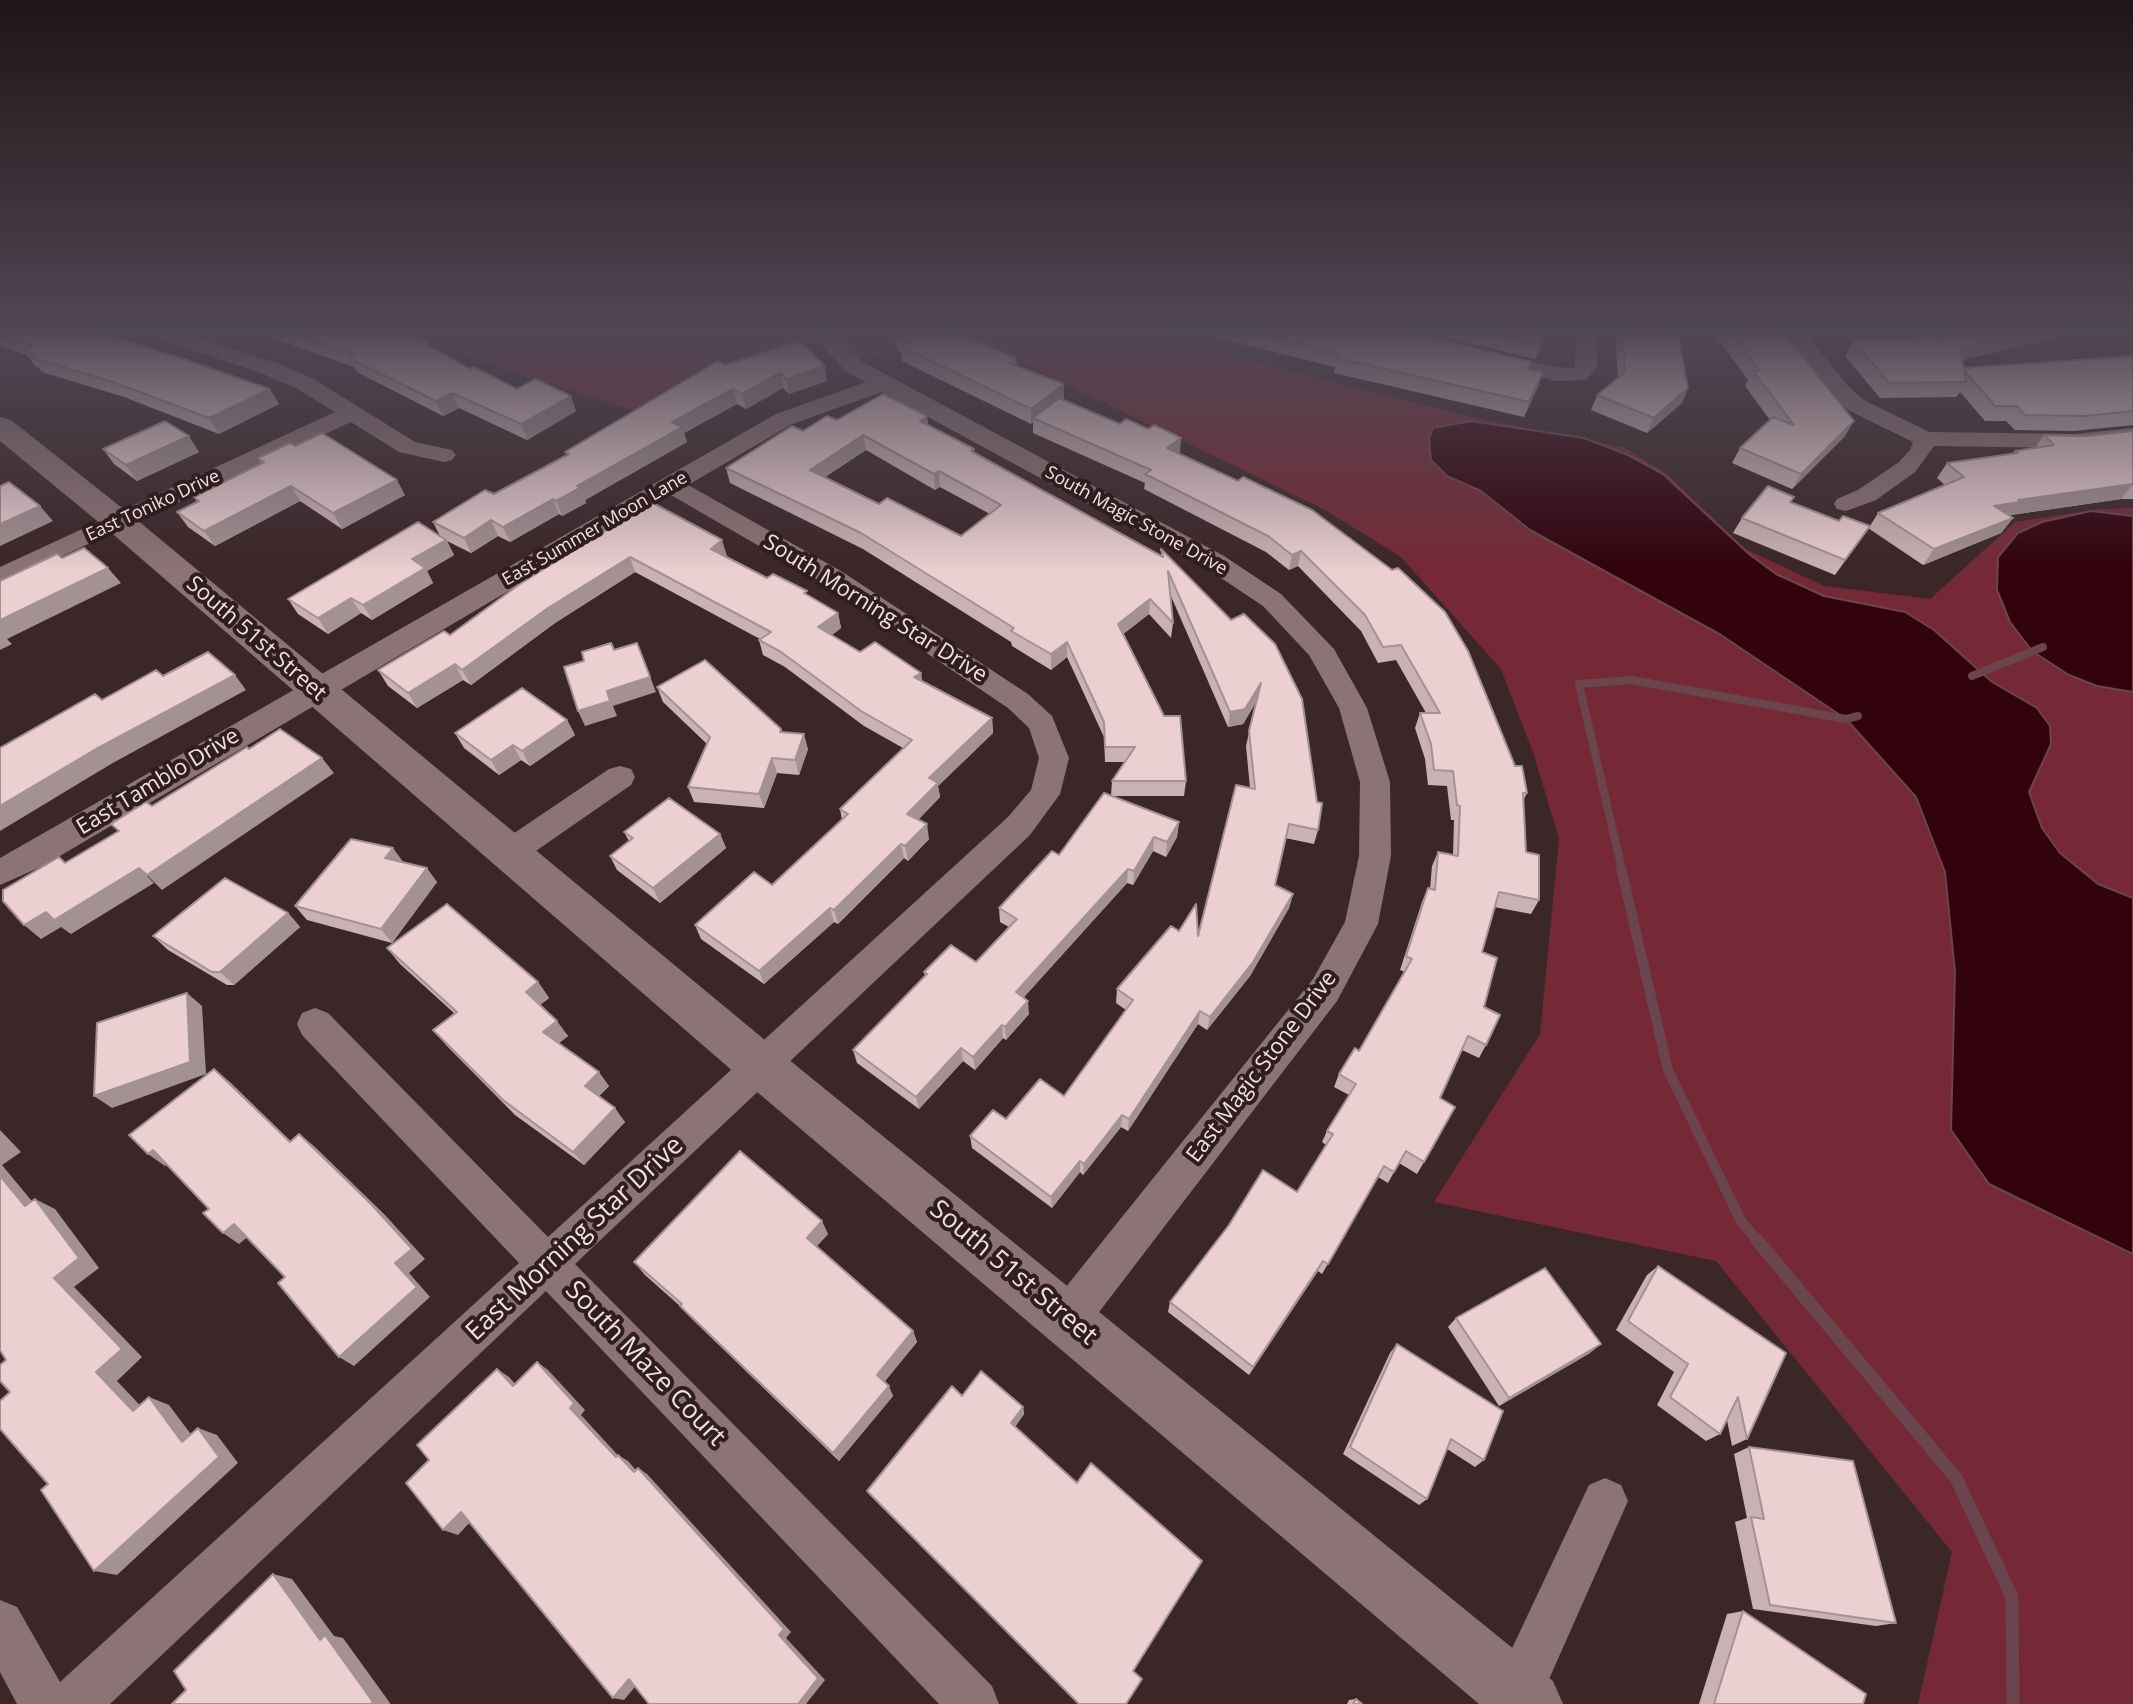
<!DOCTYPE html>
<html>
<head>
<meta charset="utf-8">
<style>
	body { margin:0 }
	canvas { display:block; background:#3b2628 }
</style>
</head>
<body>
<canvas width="2133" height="1704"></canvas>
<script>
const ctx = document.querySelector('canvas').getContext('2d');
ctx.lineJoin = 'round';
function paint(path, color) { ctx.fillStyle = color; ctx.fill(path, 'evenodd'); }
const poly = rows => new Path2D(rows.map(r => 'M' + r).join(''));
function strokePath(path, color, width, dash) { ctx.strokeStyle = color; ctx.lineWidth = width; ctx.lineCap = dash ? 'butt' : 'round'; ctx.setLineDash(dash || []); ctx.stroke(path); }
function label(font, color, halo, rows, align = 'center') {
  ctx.font = font + ' "Open Sans",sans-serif'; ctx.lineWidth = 8; ctx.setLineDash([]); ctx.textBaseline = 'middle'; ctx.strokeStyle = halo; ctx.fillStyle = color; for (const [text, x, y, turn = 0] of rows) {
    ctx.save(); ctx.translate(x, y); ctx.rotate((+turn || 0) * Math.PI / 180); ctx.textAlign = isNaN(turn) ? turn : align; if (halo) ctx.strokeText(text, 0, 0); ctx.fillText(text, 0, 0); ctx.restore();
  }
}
paint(poly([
	[405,332,929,332,853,366,825,340,719,371,639,412,503,369],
	[959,332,1164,332,1192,346,1480,419,1625,448,1667,474,1745,549,1824,586,1930,599,2015,522,2099,509,2133,508,2133,1704,1918,1704,1952,1552,1716,1261,1434,1202,1540,1034,1559,839,1534,755,1501,669,1400,556,1325,510]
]), '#752936');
const water = poly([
	[1471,421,1584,438,1628,455,1663,474,1749,554,1776,574,1824,596,1905,612,1934,630,1992,682,2037,708,2050,726,2051,744,2029,792,2042,828,2060,853,2098,884,2133,898,2133,1254,1989,1184,1951,1130,1955,972,1945,872,1916,797,1846,719,1721,635,1530,530,1481,491,1447,476,1431,460,1429,438,1433,428,1471,421],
	[2091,511,2133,516,2133,692,2097,686,2069,675,2032,651,2010,622,1997,590,1998,557,2018,533,2042,522,2091,511]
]);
paint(water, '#32020d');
strokePath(water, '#6b454d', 2);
strokePath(poly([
	[1972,676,2043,647],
	[1622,870,1579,684,1632,680,1846,719,1858,716]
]), '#6b454d', 8);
strokePath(poly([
	[1621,868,1668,1070,1741,1221,1758,1241]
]), '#6b454d', 10);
strokePath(poly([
	[1756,1239,1956,1478,2012,1597,2013,1704]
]), '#6b454d', 13);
paint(poly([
	[147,332,179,332,277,363,312,378,415,442,452,450,456,455,452,460,444,462,399,452,351,422,0,585,0,567,335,412,296,388,261,373,150,336,147,332],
	[810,332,832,332,861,361,1224,556,1281,594,1334,649,1367,708,1390,782,1391,856,1378,924,1337,1001,1083,1333,1068,1339,1053,1333,1047,1318,1053,1303,1313,979,1345,922,1359,856,1360,782,1339,708,1309,655,1263,606,1206,568,882,392,792,424,688,485,841,571,1028,694,1052,716,1069,758,1060,794,1030,835,575,1264,992,1686,999,1704,939,1704,546,1291,110,1704,17,1704,0,1672,0,1600,17,1607,60,1682,519,1263,302,1035,297,1024,302,1013,315,1008,328,1013,548,1237,1008,817,1031,790,1039,758,1029,728,1008,708,823,583,671,495,43,866,0,885,0,858,776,414,866,382,845,371,810,332],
	[1576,332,1596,332,1597,367,1586,380,1556,381,1481,363,1478,358,1489,352,1556,367,1573,368,1575,366,1576,332],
	[1784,332,1805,332,1848,386,1864,400,1929,432,2074,434,2133,428,2133,442,2074,448,1934,446,1915,472,1876,500,1846,511,1837,509,1834,504,1837,499,1858,490,1899,462,1910,450,1913,442,1848,410,1832,396,1784,332],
	[620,766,631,769,635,777,631,785,520,862,509,866,498,862,493,853,498,844,609,769,620,766],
	[1605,1478,1621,1485,1628,1501,1538,1704,1496,1704,1492,1694,1499,1676,1589,1485,1605,1478]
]), '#8c7375');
paint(poly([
	[0,417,11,420,131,515,777,1050,1553,1681,1563,1704,1479,1704,743,1080,107,529,0,441,0,417]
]), '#8c7375');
paint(poly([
	[0,332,279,404,219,434,124,397,42,372,38,367,35,366,27,355,0,346],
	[255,332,406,332,428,341,430,346,470,369,517,389,576,411,527,440,459,408,443,416,357,372,354,367],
	[1201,332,1410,332,1532,362,1529,369,1543,372,1538,387,1524,417,1334,373,1335,367,1226,340,1223,342],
	[1422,332,1549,332,1535,359],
	[1615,332,1678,332,1688,388,1682,403,1647,433,1591,410,1597,395,1618,377],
	[1713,332,1783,332,1845,436,1792,489,1732,463,1740,448,1770,420,1745,386,1748,380],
	[1910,332,2081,332,1962,360,1964,368,2133,356,2133,425,2074,431,2015,430,2006,421,1985,421,1960,392,1956,397,1880,398,1845,356,1854,341,1916,341,1908,334],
	[895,336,1016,358,1017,366,1064,384,1063,400,1120,424,1181,438,1179,454,1238,481,1312,510,1527,793,1523,801,1526,852,1539,900,1531,914,1494,907,1482,952,1486,1045,1479,1058,1462,1050,1440,1098,1424,1162,1417,1174,1399,1163,1388,1183,1378,1177,1322,1274,1318,1271,1249,1375,1168,1312,1170,1302,1297,1192,1326,1145,1322,1142,1327,1131,1349,1095,1334,1087,1339,1074,1359,1051,1405,972,1400,970,1422,902,1428,888,1430,889,1432,866,1438,852,1453,855,1454,820,1451,820,1447,786,1428,785,1425,759,1415,728,1420,713,1426,713,1396,660,1378,663,1361,631,1298,566,1289,570,1266,552,1144,489,1145,483,1033,433,1033,422,1031,424,902,361,901,353,897,351],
	[725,365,827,381,789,394,783,388,746,409,737,404,684,433,687,442,585,500,586,503,562,516,559,514,510,542,498,536,471,553,447,541,454,555,427,571,433,583,372,620,361,613,328,634,298,614,288,599,440,536,433,522,494,494,567,455,565,452],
	[927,416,928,425,974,449,974,453,1161,556,1161,549,1231,620,1318,830,1314,844,1285,838,1275,885,1293,894,1289,908,1250,976,1207,1030,1198,1024,1128,1131,1121,1127,1083,1175,1080,1172,1052,1208,972,1148,970,1136,1006,1119,1064,1096,1126,1010,1116,1003,1117,989,1179,931,1198,936,1250,788,1246,746,1256,702,1243,724,1228,727,1170,594,1173,623,1171,638,1149,614,1123,634,1186,781,1184,796,1112,796,1179,822,1177,837,1166,857,1153,851,1133,885,1127,883,1023,998,1029,1014,1006,1040,1003,1038,975,1070,963,1061,919,1109,857,1063,853,1050,925,976,924,972,976,962,1009,927,1000,922,999,908,1059,855,1111,796,1112,781,1125,762,1105,762,1104,737,1067,657,1051,670,1012,646,1011,642,863,549,730,483,726,468,803,431,837,420],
	[866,450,935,490,940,487,990,514,961,536,879,504,825,477],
	[2133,431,2133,499,2121,499,2011,515,2010,516,2013,518,2001,533,1923,565,1868,528,1835,575,1733,533,1742,518,1794,497,1791,502,1839,521,1870,526,1878,513,1945,485,1937,478,1947,463,2012,454,2015,451,2035,448,2044,435,2086,436],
	[295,446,405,495,342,529,300,501,215,546,188,527,177,512,197,502,194,497,261,463,258,458],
	[103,449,199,452,137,481,114,464],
	[651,502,727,556,726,556,767,578,808,595,838,613,841,628,832,635,860,652,921,673,922,682,992,718,993,733,938,786,940,797,918,820,929,839,908,861,904,858,838,924,834,922,764,984,701,939,695,925,772,885,842,820,840,809,903,748,864,726,785,667,763,655,759,640,760,639,635,572,555,623,471,685,463,680,417,708,388,686,378,670,450,635],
	[657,687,781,729,782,732,808,749,799,775,777,773,764,808,694,802,688,787,707,744,663,702],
	[567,720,575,735,530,766,521,760,499,775,464,748,455,733],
	[624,832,720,834,726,848,660,903,617,870,610,856,629,841],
	[403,862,437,882,392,943,307,920,295,906],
	[288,913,300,927,234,985,227,985,168,950,153,936],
	[387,948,538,982,549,998,540,1005,568,1036,559,1043,609,1086,599,1096,625,1122,584,1165,515,1115,446,1045,433,1030,454,1013,400,964],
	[828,1234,817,1246,913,1331,917,1342,884,1382,893,1396,839,1461,690,1317,680,1306,645,1275,634,1262],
	[1658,1266,1786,1353,1747,1439,1732,1446,1727,1420,1720,1434,1706,1441,1657,1405,1674,1372,1616,1330,1647,1275],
	[1456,1318,1590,1353,1499,1406,1448,1327],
	[1397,1344,1484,1460,1475,1467,1447,1449,1427,1499,1419,1505,1343,1454,1390,1353],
	[962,1396,1023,1407,1024,1414,1015,1427,1133,1671,1126,1704,1078,1704,872,1497,867,1491],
	[1749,1447,1896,1623,1876,1626,1753,1609,1735,1522,1747,1518,1734,1454],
	[1743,1611,1863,1704,1699,1704,1727,1614],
	[1356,1699,1362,1704,1347,1704,1349,1700]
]), '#cab2b4');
paint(poly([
	[1224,332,1227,332,1226,340,1223,342],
	[1546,332,1549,332,1535,359,1540,344],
	[2027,332,2081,332,1951,362,1960,348],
	[825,366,827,381,789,394,786,379],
	[1543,372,1538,387,1524,417,1529,402],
	[780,373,783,388,746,409,742,394],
	[1064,384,1064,399,1037,419,1033,418,1033,422,1031,424,1031,409],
	[1688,388,1682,403,1647,433,1654,418],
	[270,389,279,404,219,434,209,418],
	[733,389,737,404,684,433,687,442,585,500,586,503,562,516,556,501,672,422],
	[452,393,459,408,443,416,436,401],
	[571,396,576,411,527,440,521,424],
	[927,416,928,431,920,421],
	[1854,421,1845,436,1792,489,1801,474],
	[863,435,866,450,813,485,810,470],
	[189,436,199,452,137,481,126,465],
	[1181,438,1180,453,1166,463,1167,448],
	[939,471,940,487,935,490,934,474],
	[397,480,405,495,342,529,333,513],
	[2133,484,2121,499,2011,515,2009,517,1994,506,2018,500],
	[291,486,300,501,215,546,204,531],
	[553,499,559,514,510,542,503,527],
	[40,506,53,521,0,546,0,524],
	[2013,518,2001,533,1923,565,1934,549],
	[491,520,498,536,471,553,464,538],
	[1870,526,1860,541,1835,575,1845,560],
	[446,540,454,555,427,571,433,583,372,620,363,605,412,559],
	[722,540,727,556,715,564,711,549],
	[1301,551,1298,566,1289,570,1292,555],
	[630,557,635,572,555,623,471,685,462,670,548,608],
	[108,568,121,583,7,639,12,644,0,650,0,620],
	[351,598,361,613,328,634,318,618],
	[1150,599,1149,614,1117,639,1118,624],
	[838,613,841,628,822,642,818,627],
	[1067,642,1067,657,1051,670,1051,654],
	[637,643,656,692,613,706,617,716,585,726,578,711,607,691],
	[455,664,463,680,417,708,408,693],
	[921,673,923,688,914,677],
	[235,675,246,690,111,764,0,831,0,806,96,749],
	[1261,683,1258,699,1243,724,1228,727,1230,712],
	[992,718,993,733,938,786,940,797,910,828,907,814,929,778],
	[567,720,575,735,530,766,522,751],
	[804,734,808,749,799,775,795,760],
	[513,745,521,760,499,775,491,760],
	[322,758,334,773,162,890,147,875],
	[772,758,777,773,764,808,759,794],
	[1179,822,1177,837,1166,857,1167,842],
	[927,824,929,839,908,861,905,846],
	[720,834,726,848,660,903,653,888],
	[1154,837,1153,851,1133,885,1134,871],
	[901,844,904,858,838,924,834,910],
	[393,848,404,863,385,858],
	[139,868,154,883,71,934,61,927,41,939,24,925,46,912],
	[427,868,437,882,392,943,381,929],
	[1128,869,1127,883,1016,1006,1016,992],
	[1293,894,1289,908,1250,976,1207,1030,1210,1017],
	[830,908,834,922,764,984,759,971],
	[288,913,300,927,234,985,220,972],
	[538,982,549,998,536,1008,526,992],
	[187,993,202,1006,206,1074,112,1108,94,1096],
	[1028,1001,1029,1014,1006,1040,1005,1027],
	[1200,1011,1198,1024,1128,1131,1129,1119],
	[557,1021,568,1036,554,1047,543,1032],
	[1002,1025,1003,1038,975,1070,973,1057],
	[961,1048,963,1061,919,1109,916,1097],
	[214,1069,230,1082,304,1154,290,1142],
	[599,1072,609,1086,595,1100,585,1086],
	[615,1108,625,1122,584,1165,573,1152],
	[1122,1115,1121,1127,1083,1175,1084,1164],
	[0,1130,21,1152,2,1165,45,1217,25,1206,0,1176],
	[299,1134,314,1146,385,1215,425,1259,409,1273,430,1297,354,1366,339,1357,395,1263],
	[153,1150,170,1162,165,1166,148,1154],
	[1080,1161,1080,1172,1052,1208,1051,1197],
	[35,1199,55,1209,99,1268,74,1287,142,1357,117,1381,153,1419,133,1411,96,1372,54,1278],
	[822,1221,828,1234,813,1250,807,1238],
	[234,1224,251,1234,239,1244,223,1233],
	[1323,1261,1318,1271,1249,1375,1253,1367],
	[913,1331,917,1342,882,1385,877,1375],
	[1601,1344,1590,1353,1499,1406,1509,1398],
	[537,1362,548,1370,585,1410,581,1415,626,1464,616,1457,570,1408],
	[497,1369,509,1377,524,1394,513,1386],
	[889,1386,893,1396,839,1461,833,1453],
	[149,1397,169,1405,202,1449,182,1442],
	[1023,1407,1024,1414,1012,1431,1011,1423],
	[198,1428,217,1435,238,1463,117,1575,94,1571],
	[618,1455,628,1461,643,1478,634,1472],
	[638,1468,647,1474,791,1632,786,1638,825,1680,806,1704,798,1704,779,1635],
	[461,1512,475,1517,458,1535,443,1530],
	[273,1574,292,1579,334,1636,343,1638,390,1703,390,1704,371,1704,320,1640],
	[629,1679,640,1681,624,1700,613,1698]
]), '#a49192');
const building = poly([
	[0,332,95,332,178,357,270,389,209,418,113,382,30,357,35,354,24,351,33,346,0,335,0,332],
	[289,332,406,332,428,341,424,343,470,369,474,367,517,389,535,379,571,396,521,424,452,393,436,401,349,358,355,355,289,332],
	[903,332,956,332,1016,358,1009,363,1064,384,1031,409,900,346,907,342,895,336,903,332],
	[1257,332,1410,332,1532,362,1528,369,1543,372,1529,402,1337,358,1340,353,1257,332],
	[1489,332,1546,332,1540,344,1489,332],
	[1622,332,1678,332,1688,388,1654,418,1597,395,1625,372,1622,332],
	[1731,332,1783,332,1854,421,1801,474,1740,448,1773,417,1794,425,1753,371,1760,371,1731,332],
	[1934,332,2027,332,1960,348,1964,368,2133,356,2133,411,2085,416,2025,415,2017,406,1995,406,1964,370,1966,382,1889,383,1854,341,1945,340,1934,332],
	[800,341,825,366,786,379,780,373,742,394,733,389,672,422,682,427,577,486,580,488,556,501,553,499,503,527,491,520,464,538,433,522,485,490,494,494,569,454,565,452,718,361,725,365,800,341],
	[883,394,927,416,920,421,974,449,971,451,1163,557,1161,549,1231,620,1244,614,1275,644,1302,699,1317,802,1322,803,1318,830,1289,824,1275,885,1293,894,1253,962,1210,1017,1200,1011,1129,1119,1122,1115,1084,1164,1080,1161,1051,1197,970,1136,993,1110,1006,1119,1040,1079,1064,1096,1133,1000,1117,989,1171,926,1179,931,1196,904,1198,936,1236,785,1255,789,1249,731,1261,683,1245,709,1230,712,1168,571,1173,623,1150,599,1118,624,1164,716,1180,716,1186,781,1112,781,1135,747,1105,747,1104,722,1067,642,1051,654,1011,631,1014,628,861,533,726,468,792,426,803,431,827,416,837,420,883,394],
	[863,435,934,474,939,471,1001,505,961,536,887,498,879,504,810,470,863,435],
	[1059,398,1120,424,1126,419,1148,429,1154,425,1181,438,1167,448,1238,481,1243,477,1312,510,1392,570,1398,568,1445,612,1468,651,1515,766,1522,766,1527,793,1523,793,1526,852,1539,855,1539,900,1499,892,1482,952,1497,958,1484,1007,1500,1015,1486,1045,1468,1036,1440,1098,1455,1107,1424,1162,1406,1151,1394,1172,1384,1166,1328,1264,1323,1261,1253,1367,1170,1302,1229,1225,1263,1170,1297,1192,1333,1134,1327,1131,1356,1084,1339,1074,1355,1048,1359,1051,1412,959,1406,956,1428,888,1435,890,1438,852,1458,856,1460,806,1457,805,1453,771,1434,770,1431,744,1420,713,1440,713,1401,645,1383,647,1365,615,1301,551,1292,555,1268,536,1145,474,1151,470,1033,418,1059,398],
	[165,421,189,436,126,465,103,449,165,421],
	[2133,431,2133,484,2018,500,2020,502,1994,506,2013,518,1934,549,1878,513,1964,477,1947,463,2018,453,2015,451,2054,445,2044,435,2086,436,2133,431],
	[322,433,397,480,333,513,291,486,204,531,177,512,199,501,194,497,264,462,258,458,290,443,295,446,322,433],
	[9,482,40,506,0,524,0,486,9,482],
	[1768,486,1794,497,1790,502,1839,521,1843,516,1870,526,1845,560,1742,518,1768,486],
	[651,502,722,540,711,549,767,578,773,574,807,591,804,593,838,613,818,627,860,652,875,642,921,673,914,677,992,718,929,778,938,783,907,814,927,824,905,846,901,844,834,910,830,908,759,971,695,925,754,872,772,885,848,814,840,809,912,740,861,711,781,652,759,640,771,632,630,557,548,608,462,670,455,664,408,693,378,670,444,631,450,635,520,584,651,502],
	[418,522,446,540,412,559,425,568,363,605,351,598,318,618,288,599,418,522],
	[84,548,108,568,0,620,0,581,57,554,62,558,84,548],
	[611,643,614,650,637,643,650,677,607,691,610,701,578,711,564,667,584,661,582,652,611,643],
	[208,652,235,675,96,749,0,806,0,748,95,694,102,700,156,670,163,676,208,652],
	[705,660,781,729,780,732,804,734,795,760,772,758,759,794,688,787,710,737,657,687,705,660],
	[522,688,567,720,522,751,513,745,491,760,455,733,522,688],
	[280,729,322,758,147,875,139,868,54,920,46,912,24,925,3,901,3,890,59,857,65,863,119,831,111,824,146,802,152,806,247,747,249,749,280,729],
	[1104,793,1179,822,1167,842,1154,837,1134,871,1128,869,1016,992,1028,1001,1005,1027,1002,1025,973,1057,961,1048,916,1097,853,1050,927,974,924,972,951,945,976,962,1017,919,999,908,1052,851,1059,855,1104,793],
	[669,798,720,834,653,888,610,856,633,838,624,832,669,798],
	[351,839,393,848,385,858,427,868,381,929,295,906,351,839],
	[225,878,288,913,220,972,212,972,153,936,225,878],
	[447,904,538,982,526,992,557,1021,543,1032,599,1072,585,1086,615,1108,573,1152,503,1100,433,1030,457,1012,387,948,447,904],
	[187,993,190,1062,94,1096,97,1023,187,993],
	[214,1069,290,1142,299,1134,371,1204,412,1249,395,1263,417,1287,339,1357,278,1283,285,1277,234,1224,223,1233,203,1213,209,1209,153,1150,148,1154,129,1135,214,1069],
	[740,1151,822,1221,807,1238,913,1331,877,1375,889,1386,833,1453,680,1306,682,1304,634,1262,740,1151],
	[0,1176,25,1206,35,1199,79,1258,54,1278,122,1349,96,1372,133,1411,149,1397,182,1442,198,1428,219,1457,94,1571,41,1490,48,1484,0,1429,0,1401,10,1392,0,1381,0,1365,6,1360,0,1350,0,1176],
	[1658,1266,1786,1353,1747,1439,1738,1397,1720,1434,1670,1397,1688,1364,1628,1321,1658,1266],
	[1545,1268,1601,1344,1509,1398,1456,1318,1545,1268],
	[1397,1344,1503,1411,1484,1460,1451,1439,1427,1499,1350,1447,1397,1344],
	[537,1362,574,1403,570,1408,616,1457,618,1455,634,1472,638,1468,784,1629,779,1635,818,1678,798,1704,649,1704,629,1679,613,1698,461,1512,443,1530,406,1483,429,1460,417,1445,497,1369,513,1386,537,1362],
	[981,1371,1023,1407,1011,1423,1077,1483,1091,1463,1202,1561,1133,1671,1142,1679,1126,1704,1079,1704,867,1491,952,1386,962,1396,981,1371],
	[1749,1447,1853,1461,1896,1623,1770,1605,1751,1517,1764,1519,1749,1447],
	[273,1574,320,1640,325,1635,373,1702,371,1704,172,1704,186,1690,174,1671,273,1574],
	[1743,1611,1866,1694,1863,1704,1714,1704,1743,1611],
	[1356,1699,1362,1704,1353,1704,1356,1699]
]);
paint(building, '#ebcfd1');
strokePath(building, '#a49192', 2);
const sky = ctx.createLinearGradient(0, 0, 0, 571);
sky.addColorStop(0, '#201516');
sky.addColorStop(0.58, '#4f4753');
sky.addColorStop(1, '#4f475300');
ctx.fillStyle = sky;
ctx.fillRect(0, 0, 2133, 571);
label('18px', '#efe1e2', '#301d1f', [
	["East Toniko Drive",153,506,-25],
	["South Magic Stone Drive",1136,521,29],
	["East Summer Moon Lane",595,529,-30]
]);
label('22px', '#efe1e2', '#301d1f', [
	["South Morning Star Drive",875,609,32],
	["South 51st Street",256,639,41],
	["East Tamblo Drive",158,782,-31],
	["East Magic Stone Drive",1262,1067,-53]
]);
label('26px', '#efe1e2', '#301d1f', [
	["East Morning Star Drive",575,1239,-43],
	["South 51st Street",1013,1273,40],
	["South Maze Court",645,1364,46]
]);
</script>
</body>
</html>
